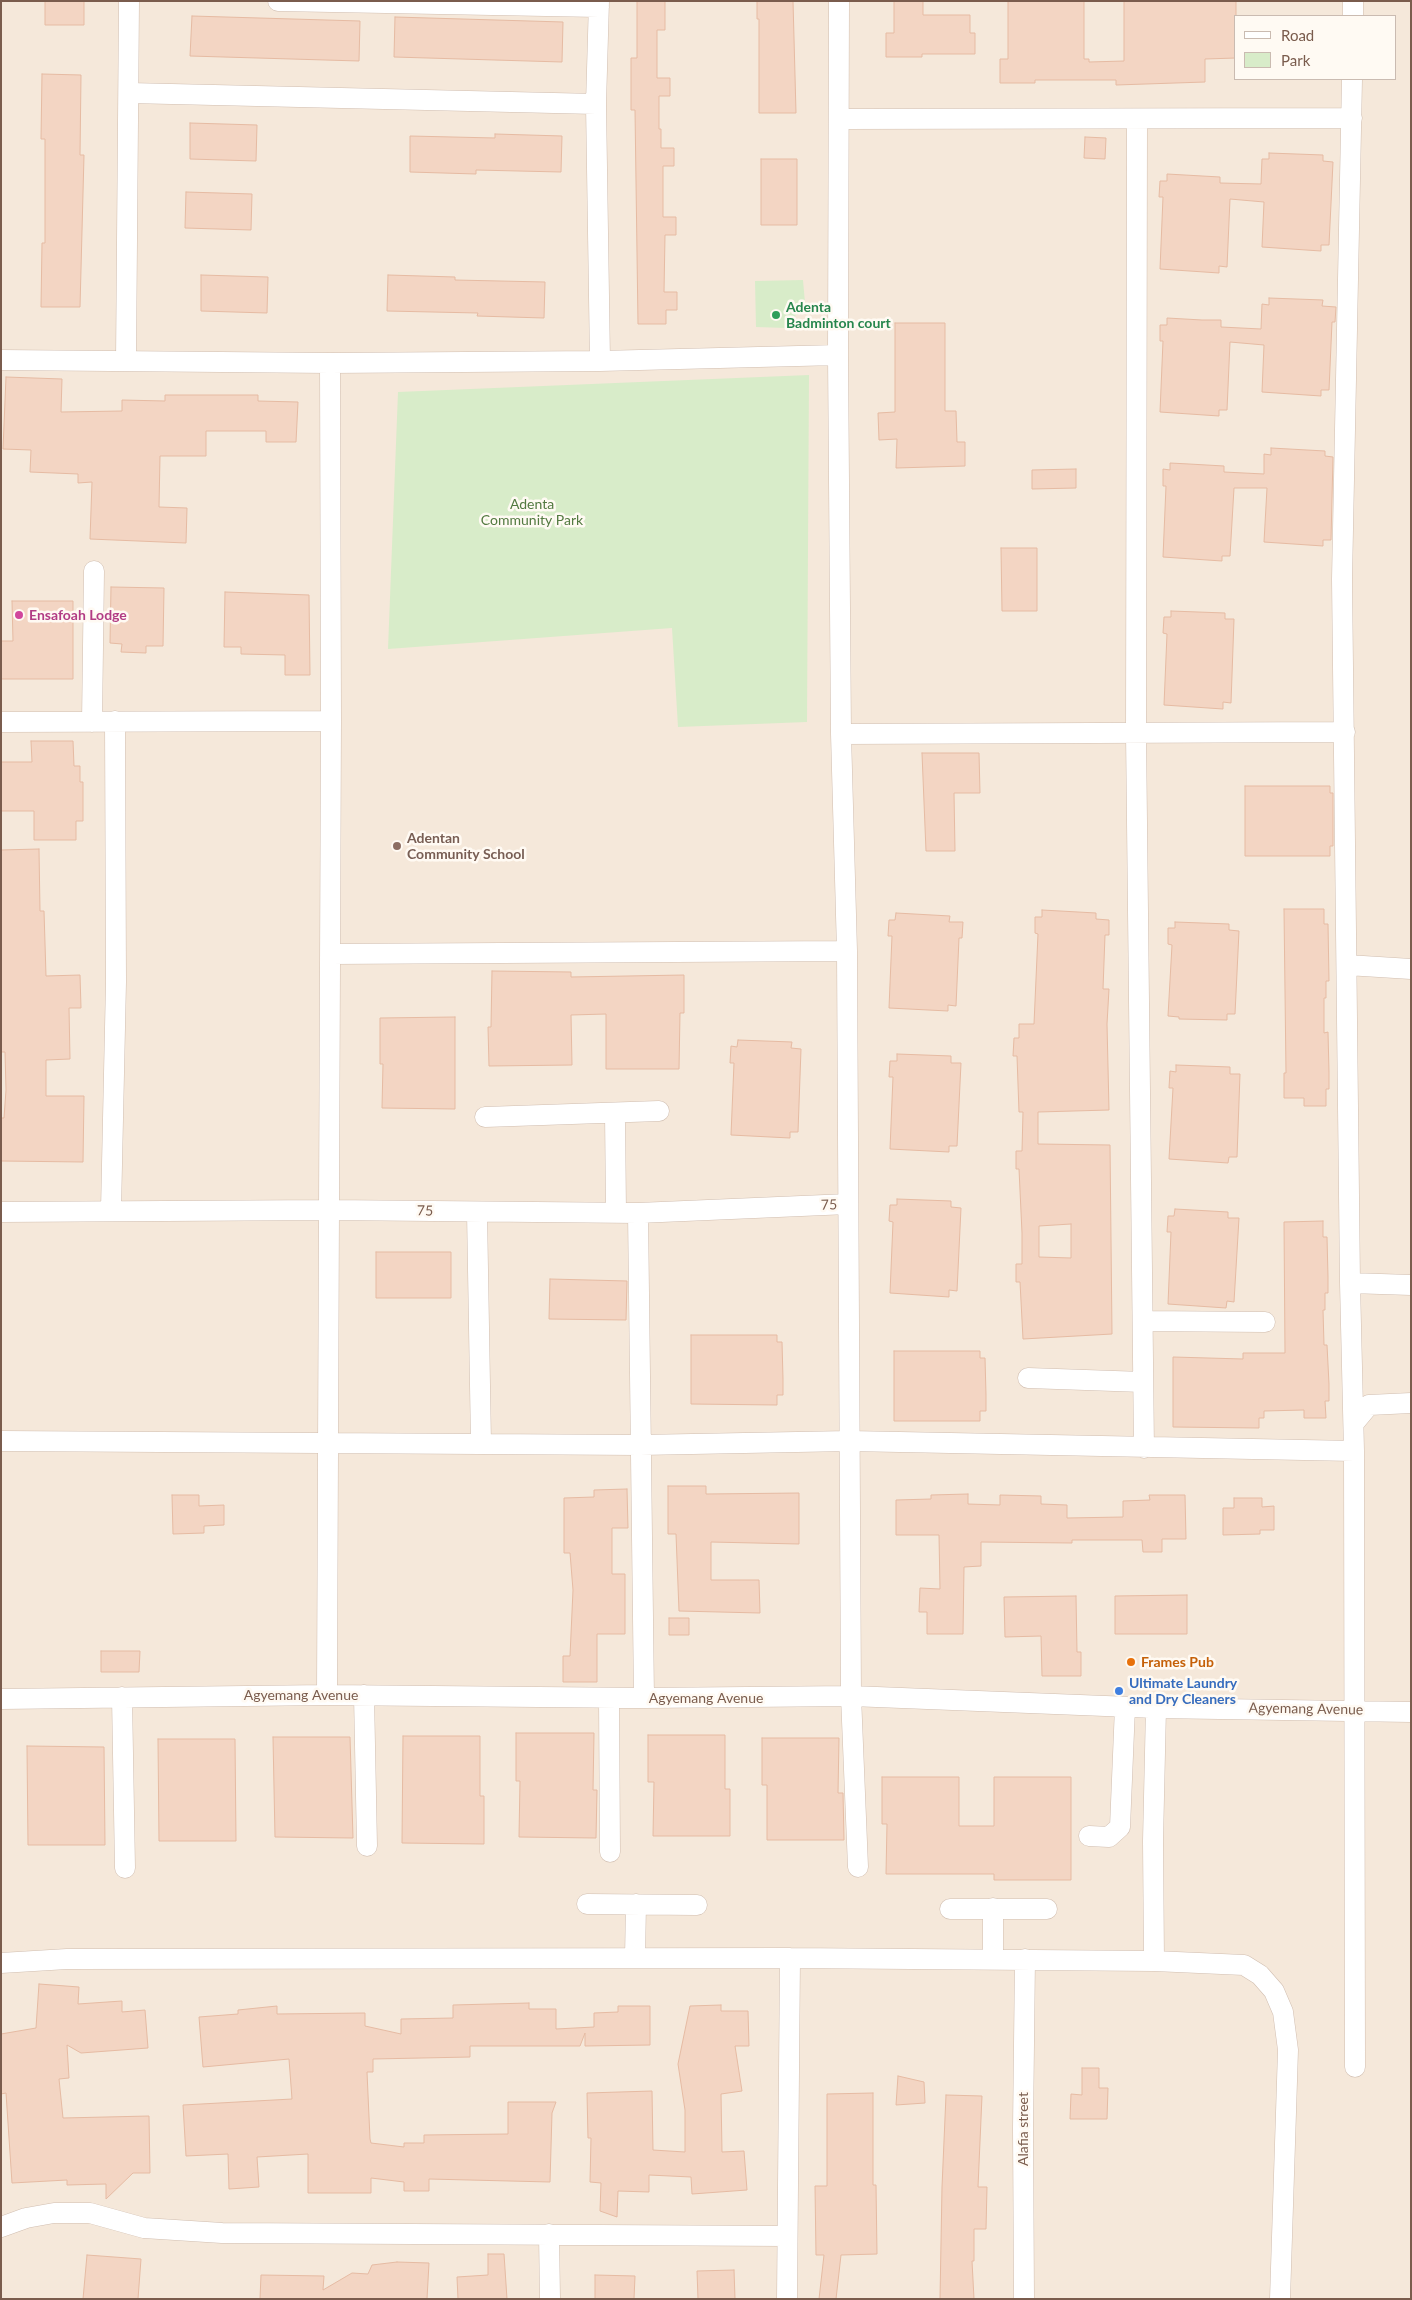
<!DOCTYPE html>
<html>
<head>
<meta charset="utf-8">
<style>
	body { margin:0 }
	#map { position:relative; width:1412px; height:2300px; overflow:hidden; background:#fdf6ec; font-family:Lato,sans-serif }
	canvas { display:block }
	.frame { position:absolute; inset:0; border:2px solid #7a5c4d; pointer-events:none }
	.legend { position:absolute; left:1234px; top:15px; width:162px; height:65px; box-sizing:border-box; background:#fffaf3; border:1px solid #cabbb1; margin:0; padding:6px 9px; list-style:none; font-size:15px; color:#7a5c4d }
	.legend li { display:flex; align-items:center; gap:10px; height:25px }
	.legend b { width:25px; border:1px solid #cabbb1 }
</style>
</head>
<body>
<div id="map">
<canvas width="1412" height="2300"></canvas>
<div class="frame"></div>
<ul class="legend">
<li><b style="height:6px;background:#fff"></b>Road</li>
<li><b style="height:14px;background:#d8ecc9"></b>Park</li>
</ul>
</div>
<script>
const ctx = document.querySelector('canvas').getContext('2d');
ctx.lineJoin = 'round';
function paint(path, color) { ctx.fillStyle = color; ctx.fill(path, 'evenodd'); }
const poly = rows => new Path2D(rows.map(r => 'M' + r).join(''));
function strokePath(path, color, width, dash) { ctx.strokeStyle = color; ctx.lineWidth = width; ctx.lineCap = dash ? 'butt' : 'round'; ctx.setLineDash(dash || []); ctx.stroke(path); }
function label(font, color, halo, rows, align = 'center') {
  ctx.font = font + ' Lato,sans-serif'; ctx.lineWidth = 5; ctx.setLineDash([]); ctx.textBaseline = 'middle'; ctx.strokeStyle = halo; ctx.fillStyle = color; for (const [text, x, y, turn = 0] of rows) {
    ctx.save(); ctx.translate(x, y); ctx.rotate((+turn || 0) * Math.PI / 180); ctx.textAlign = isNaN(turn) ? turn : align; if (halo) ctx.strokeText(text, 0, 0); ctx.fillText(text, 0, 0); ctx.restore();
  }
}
paint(poly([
	[1,1,1411,1,1411,2299,1,2299],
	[1236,16,1396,16,1396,79,1236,79]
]), '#f5e8da');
paint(poly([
	[803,280,805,303,786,328,756,327,755,281],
	[809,375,807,722,678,727,672,628,388,649,398,392]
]), '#d8ecc9');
const building = poly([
	[45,1,84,1,84,25,45,25,45,1],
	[637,1,665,1,665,30,657,30,657,78,670,78,670,96,659,96,659,129,661,129,661,148,674,148,674,166,663,166,663,217,676,217,676,235,665,235,664,292,677,292,677,310,666,310,666,324,638,324,635,110,631,110,631,58,637,58,637,1],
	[757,1,793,1,796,113,759,113,759,19,757,19,757,1],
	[894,1,923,1,923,15,970,15,970,33,975,33,975,54,922,54,922,57,886,57,886,33,894,33,894,1],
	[1008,1,1084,1,1084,59,1089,59,1089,62,1124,61,1124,1,1236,1,1236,58,1205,59,1205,82,1116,85,1116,80,1035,80,1035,83,1000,83,1000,59,1008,59,1008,1],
	[192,16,360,21,359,61,190,56,192,16],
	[395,17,563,22,562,62,394,57,395,17],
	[42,74,81,75,80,155,84,155,80,307,41,307,42,243,45,243,45,139,41,139,42,74],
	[190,123,257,125,256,161,190,159,190,123],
	[495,134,562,136,561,172,476,170,476,174,410,172,410,136,495,138,495,134],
	[1085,137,1106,138,1105,159,1084,158,1085,137],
	[1269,153,1323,155,1323,161,1333,162,1329,245,1321,245,1321,251,1262,247,1264,202,1230,199,1227,267,1219,266,1219,273,1160,269,1163,197,1159,197,1160,181,1167,181,1167,174,1220,177,1220,183,1261,184,1262,159,1269,159,1269,153],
	[761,159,797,159,797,225,761,225,761,159],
	[186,192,252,194,251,230,185,228,186,192],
	[201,275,268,277,267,313,201,311,201,275],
	[388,275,455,277,455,280,545,282,544,318,477,316,478,313,387,311,388,275],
	[1269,298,1323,300,1322,306,1336,307,1335,322,1332,322,1329,390,1321,390,1321,396,1262,392,1264,345,1230,342,1227,410,1219,410,1219,416,1160,412,1163,341,1160,341,1160,325,1167,325,1167,318,1202,320,1221,320,1221,327,1261,329,1262,304,1269,305,1269,298],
	[895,323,945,323,945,411,956,411,957,442,965,442,965,466,896,468,897,439,879,440,878,413,895,412,895,323],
	[6,377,62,379,61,412,122,411,122,400,165,401,165,395,258,395,258,401,298,402,296,442,266,442,266,431,206,431,206,456,160,456,159,507,187,508,186,543,90,539,92,482,78,483,78,474,30,472,31,450,3,449,6,377],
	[1271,448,1325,451,1325,456,1333,457,1331,540,1323,540,1323,546,1264,542,1267,488,1234,488,1230,556,1222,556,1222,561,1163,557,1166,486,1163,486,1163,469,1170,470,1170,463,1189,464,1224,466,1224,472,1264,474,1264,454,1271,455,1271,448],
	[1076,469,1076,488,1032,489,1032,470,1076,469],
	[1001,548,1037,548,1037,611,1002,611,1001,548],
	[111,587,164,588,163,646,146,646,146,653,121,652,122,644,110,643,111,587],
	[225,592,309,595,310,675,285,675,285,655,241,654,241,647,224,647,225,592],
	[12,601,73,601,73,679,1,679,1,641,13,641,12,601],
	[1171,611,1225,613,1225,619,1234,619,1231,703,1223,702,1223,709,1164,705,1167,634,1163,633,1164,617,1171,617,1171,611],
	[31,741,73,741,74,766,80,766,80,782,83,782,83,821,76,821,76,840,34,840,34,811,1,811,1,762,32,762,31,741],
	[922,753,979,753,980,793,954,793,955,851,926,851,922,753],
	[1245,786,1330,786,1330,793,1333,793,1333,846,1330,846,1330,856,1245,856,1245,786],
	[39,849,40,911,44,911,46,976,80,975,81,1008,69,1008,70,1059,46,1060,46,1096,84,1096,83,1162,1,1161,1,1118,4,1118,6,1090,5,1052,1,1052,1,850,39,849],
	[1284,909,1324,909,1324,924,1328,924,1329,981,1326,981,1326,998,1324,998,1324,1033,1328,1032,1329,1072,1329,1089,1326,1089,1326,1106,1304,1106,1304,1098,1284,1098,1284,1073,1286,1073,1284,909],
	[1042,910,1096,913,1096,919,1109,920,1109,935,1105,935,1103,989,1109,989,1107,1024,1109,1110,1038,1112,1038,1144,1110,1145,1112,1334,1023,1339,1020,1282,1016,1282,1016,1264,1022,1264,1022,1233,1019,1169,1016,1169,1016,1151,1022,1151,1023,1112,1019,1112,1017,1056,1013,1056,1014,1038,1019,1038,1019,1024,1034,1024,1038,934,1035,933,1035,917,1042,917,1042,910],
	[1071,1224,1071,1258,1039,1257,1039,1226,1071,1224],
	[896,913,950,916,949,922,963,922,962,938,959,938,956,1006,948,1005,948,1011,889,1008,892,936,888,936,889,920,895,920,896,913],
	[1175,922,1229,924,1229,930,1239,931,1235,1014,1227,1014,1227,1020,1179,1019,1179,1017,1168,1016,1172,945,1168,944,1168,928,1175,928,1175,922],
	[492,971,571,972,571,977,684,975,684,1013,680,1013,679,1069,606,1069,606,1014,571,1015,572,1065,489,1066,488,1027,491,1027,492,971],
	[455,1017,455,1109,382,1108,383,1064,380,1064,380,1018,455,1017],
	[738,1040,792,1042,791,1048,801,1049,798,1132,790,1132,790,1138,731,1135,734,1063,730,1063,731,1046,737,1047,738,1040],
	[897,1054,951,1056,951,1063,961,1063,957,1146,949,1146,949,1152,890,1149,893,1077,889,1077,890,1061,897,1061,897,1054],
	[1176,1065,1230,1067,1230,1074,1240,1074,1237,1157,1229,1157,1228,1163,1169,1159,1173,1088,1169,1088,1170,1071,1176,1072,1176,1065],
	[897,1199,951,1201,951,1207,961,1208,957,1291,949,1290,949,1297,890,1293,893,1222,889,1221,890,1205,897,1205,897,1199],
	[1175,1209,1228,1212,1228,1218,1239,1218,1234,1302,1227,1301,1226,1308,1168,1304,1171,1232,1167,1232,1168,1216,1174,1216,1175,1209],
	[1323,1221,1323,1237,1327,1237,1328,1277,1328,1293,1325,1293,1325,1310,1323,1310,1324,1345,1327,1345,1329,1384,1329,1401,1325,1401,1326,1418,1304,1418,1304,1410,1264,1411,1264,1418,1259,1418,1259,1428,1173,1427,1173,1357,1243,1359,1243,1353,1285,1353,1284,1222,1323,1221],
	[376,1252,451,1252,451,1298,376,1298,376,1252],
	[550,1279,627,1281,626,1320,549,1319,550,1279],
	[691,1335,777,1335,777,1342,782,1342,783,1379,783,1395,777,1395,777,1405,691,1404,691,1335],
	[894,1351,980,1351,980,1358,985,1358,986,1395,986,1411,980,1411,980,1421,894,1421,894,1351],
	[668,1486,706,1486,706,1494,799,1493,799,1544,711,1542,711,1580,759,1580,760,1613,679,1611,676,1534,668,1534,668,1486],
	[627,1489,628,1528,612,1528,612,1574,625,1574,625,1634,597,1634,597,1682,563,1682,563,1656,570,1656,573,1590,570,1553,564,1553,564,1498,594,1497,594,1490,627,1489],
	[968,1494,968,1504,1000,1505,1000,1495,1041,1496,1041,1504,1067,1505,1067,1518,1123,1517,1123,1501,1150,1500,1149,1495,1185,1495,1186,1539,1162,1539,1162,1552,1143,1552,1142,1540,1072,1540,1072,1543,981,1542,981,1566,964,1567,963,1634,927,1634,927,1612,919,1612,920,1588,940,1589,939,1535,896,1535,896,1500,931,1499,931,1495,968,1494],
	[172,1495,199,1495,199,1506,224,1505,224,1525,204,1526,204,1533,173,1534,172,1495],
	[1234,1498,1262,1498,1262,1507,1274,1506,1274,1530,1260,1530,1260,1534,1223,1535,1223,1508,1234,1508,1234,1498],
	[1187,1595,1187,1634,1115,1634,1115,1596,1187,1595],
	[1076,1596,1077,1652,1081,1652,1081,1676,1042,1676,1041,1636,1005,1637,1004,1597,1076,1596],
	[669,1618,689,1618,689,1635,669,1635,669,1618],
	[101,1651,140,1651,139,1672,101,1672,101,1651],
	[516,1733,594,1733,593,1790,597,1790,596,1838,519,1837,520,1781,516,1781,516,1733],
	[648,1735,725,1735,725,1789,730,1789,730,1836,653,1836,654,1782,648,1782,648,1735],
	[403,1736,480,1736,480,1796,484,1796,484,1844,402,1843,403,1736],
	[273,1737,350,1737,353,1838,275,1837,273,1737],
	[762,1738,839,1738,838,1793,843,1793,844,1840,767,1840,767,1785,762,1785,762,1738],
	[158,1739,235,1739,236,1841,159,1841,158,1739],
	[27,1746,104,1747,105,1845,28,1845,27,1746],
	[882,1777,959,1777,959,1826,994,1826,994,1777,1071,1777,1071,1880,994,1880,994,1874,886,1874,887,1824,882,1824,882,1777],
	[39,1984,79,1987,78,2004,122,2001,122,2012,145,2010,148,2048,81,2053,67,2045,69,2078,59,2079,63,2118,149,2116,150,2173,133,2173,106,2199,106,2184,67,2185,67,2180,12,2183,6,2093,1,2094,1,2034,36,2028,39,1984],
	[529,2003,529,2009,556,2009,556,2029,594,2027,594,2013,618,2012,618,2006,650,2006,650,2045,585,2046,585,2033,580,2046,470,2046,470,2057,373,2059,373,2072,367,2072,370,2139,371,2143,404,2147,404,2143,424,2143,424,2135,508,2134,508,2102,556,2102,552,2113,550,2182,429,2179,429,2191,404,2191,404,2182,371,2178,371,2193,308,2193,308,2154,257,2157,259,2187,229,2189,228,2154,186,2156,183,2105,292,2099,289,2059,203,2067,199,2017,238,2014,238,2010,277,2006,277,2014,365,2013,365,2026,401,2034,401,2019,453,2018,453,2005,529,2003],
	[721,2005,721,2011,748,2011,749,2046,735,2046,742,2091,721,2094,722,2152,744,2151,747,2190,692,2194,691,2177,649,2175,649,2192,618,2191,617,2217,600,2211,601,2183,590,2182,591,2138,588,2138,587,2093,652,2091,653,2150,685,2152,685,2110,678,2064,690,2006,721,2005],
	[1082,2068,1099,2068,1099,2088,1108,2088,1107,2119,1070,2119,1071,2094,1082,2095,1082,2068],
	[898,2076,924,2082,925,2103,896,2105,898,2076],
	[873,2093,873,2185,876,2185,877,2254,841,2255,836,2299,819,2299,824,2255,816,2255,815,2186,827,2186,827,2094,873,2093],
	[946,2095,982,2096,978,2187,987,2187,986,2229,974,2229,974,2261,972,2261,974,2299,940,2299,942,2187,946,2095],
	[488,2254,504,2254,507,2299,458,2299,457,2277,488,2275,488,2254],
	[87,2255,141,2259,138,2299,83,2299,87,2255],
	[397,2262,429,2263,427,2299,260,2299,261,2275,324,2276,323,2290,352,2273,368,2274,372,2265,397,2262],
	[734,2270,735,2299,698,2299,697,2271,734,2270],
	[595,2275,635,2276,634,2299,595,2299,595,2275]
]);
paint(building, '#f3d5c3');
strokePath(building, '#e6bba3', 1);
const minor = poly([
	[278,1,599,7],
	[599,1,596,104,600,361],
	[839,1,838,355,841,734,847,951,851,1696,858,1867],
	[1353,16,1353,1],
	[1352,79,1342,579,1350,1283,1354,1451,1355,2067],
	[129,93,596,104],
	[839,119,1352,118],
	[1137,120,1136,733,1144,1448],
	[1,360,330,363,600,361,838,355],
	[126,360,129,1],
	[1,722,331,721],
	[92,722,94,571],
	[841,734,1345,732],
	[330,954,847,951],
	[1347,965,1411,969],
	[615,1113,616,1212],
	[485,1117,659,1111],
	[111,1210,116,982,115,721],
	[1,1212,329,1210,638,1213,848,1204],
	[477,1212,481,1443],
	[638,1213,644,1698],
	[1350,1283,1411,1285],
	[1143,1321,1265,1322],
	[1028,1378,1143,1382],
	[1354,1423,1369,1405,1411,1403],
	[1,1441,640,1445,849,1441,1354,1451],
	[327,1695,331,721,330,363],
	[364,1695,367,1846],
	[122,1697,125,1868],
	[609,1698,610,1852],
	[1,1699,327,1695,644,1698,851,1696,1156,1708,1411,1712],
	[1089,1836,1109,1837,1120,1827,1125,1707],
	[587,1904,697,1905],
	[993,1908,993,1959],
	[950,1909,1047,1909],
	[635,1958,636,1904],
	[1154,1961,1153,1841,1156,1708],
	[1,1963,67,1959,790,1958,1154,1961,1244,1965,1260,1975,1274,1991,1283,2012,1288,2050,1280,2299],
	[1,2227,26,2218,54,2213,90,2213,144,2228,222,2233,787,2236],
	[549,2234,550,2299],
	[787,2299,790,1958],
	[1024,2299,1023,2128,1025,1959]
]);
strokePath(minor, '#d1beb0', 21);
strokePath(minor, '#fff', 20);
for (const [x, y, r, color] of [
	[776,315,5,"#2e9e5b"],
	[19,615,5,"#d1479c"],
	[397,846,5,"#8d6e63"],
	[1131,1662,5,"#e8710a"],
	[1119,1691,5,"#3f7fe0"]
]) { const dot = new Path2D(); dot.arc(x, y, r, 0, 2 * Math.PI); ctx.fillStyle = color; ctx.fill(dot); strokePath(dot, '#fffaf3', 2); }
label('bold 14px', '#27864d', '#fffaf3', [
	["Adenta",786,307],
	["Badminton court",786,323]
], 'left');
label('14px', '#537a41', '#fffaf3', [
	["Adenta",532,504],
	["Community Park",532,520]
]);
label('bold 14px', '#b23c85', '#fffaf3', [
	["Ensafoah Lodge",29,615]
], 'left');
label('bold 14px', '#785e54', '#fffaf3', [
	["Adentan",407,838],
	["Community School",407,854]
], 'left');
label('14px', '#7a5c4d', '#fffaf3', [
	["75",829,1205,-2],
	["75",425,1211,1],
	["Agyemang Avenue",301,1695],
	["Agyemang Avenue",706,1698],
	["Agyemang Avenue",1306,1709,1],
	["Alafia street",1023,2129,-90]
]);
label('bold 14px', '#c56008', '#fffaf3', [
	["Frames Pub",1141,1662]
], 'left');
label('bold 14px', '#366cbe', '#fffaf3', [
	["Ultimate Laundry",1129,1683],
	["and Dry Cleaners",1129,1699]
], 'left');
</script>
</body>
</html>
